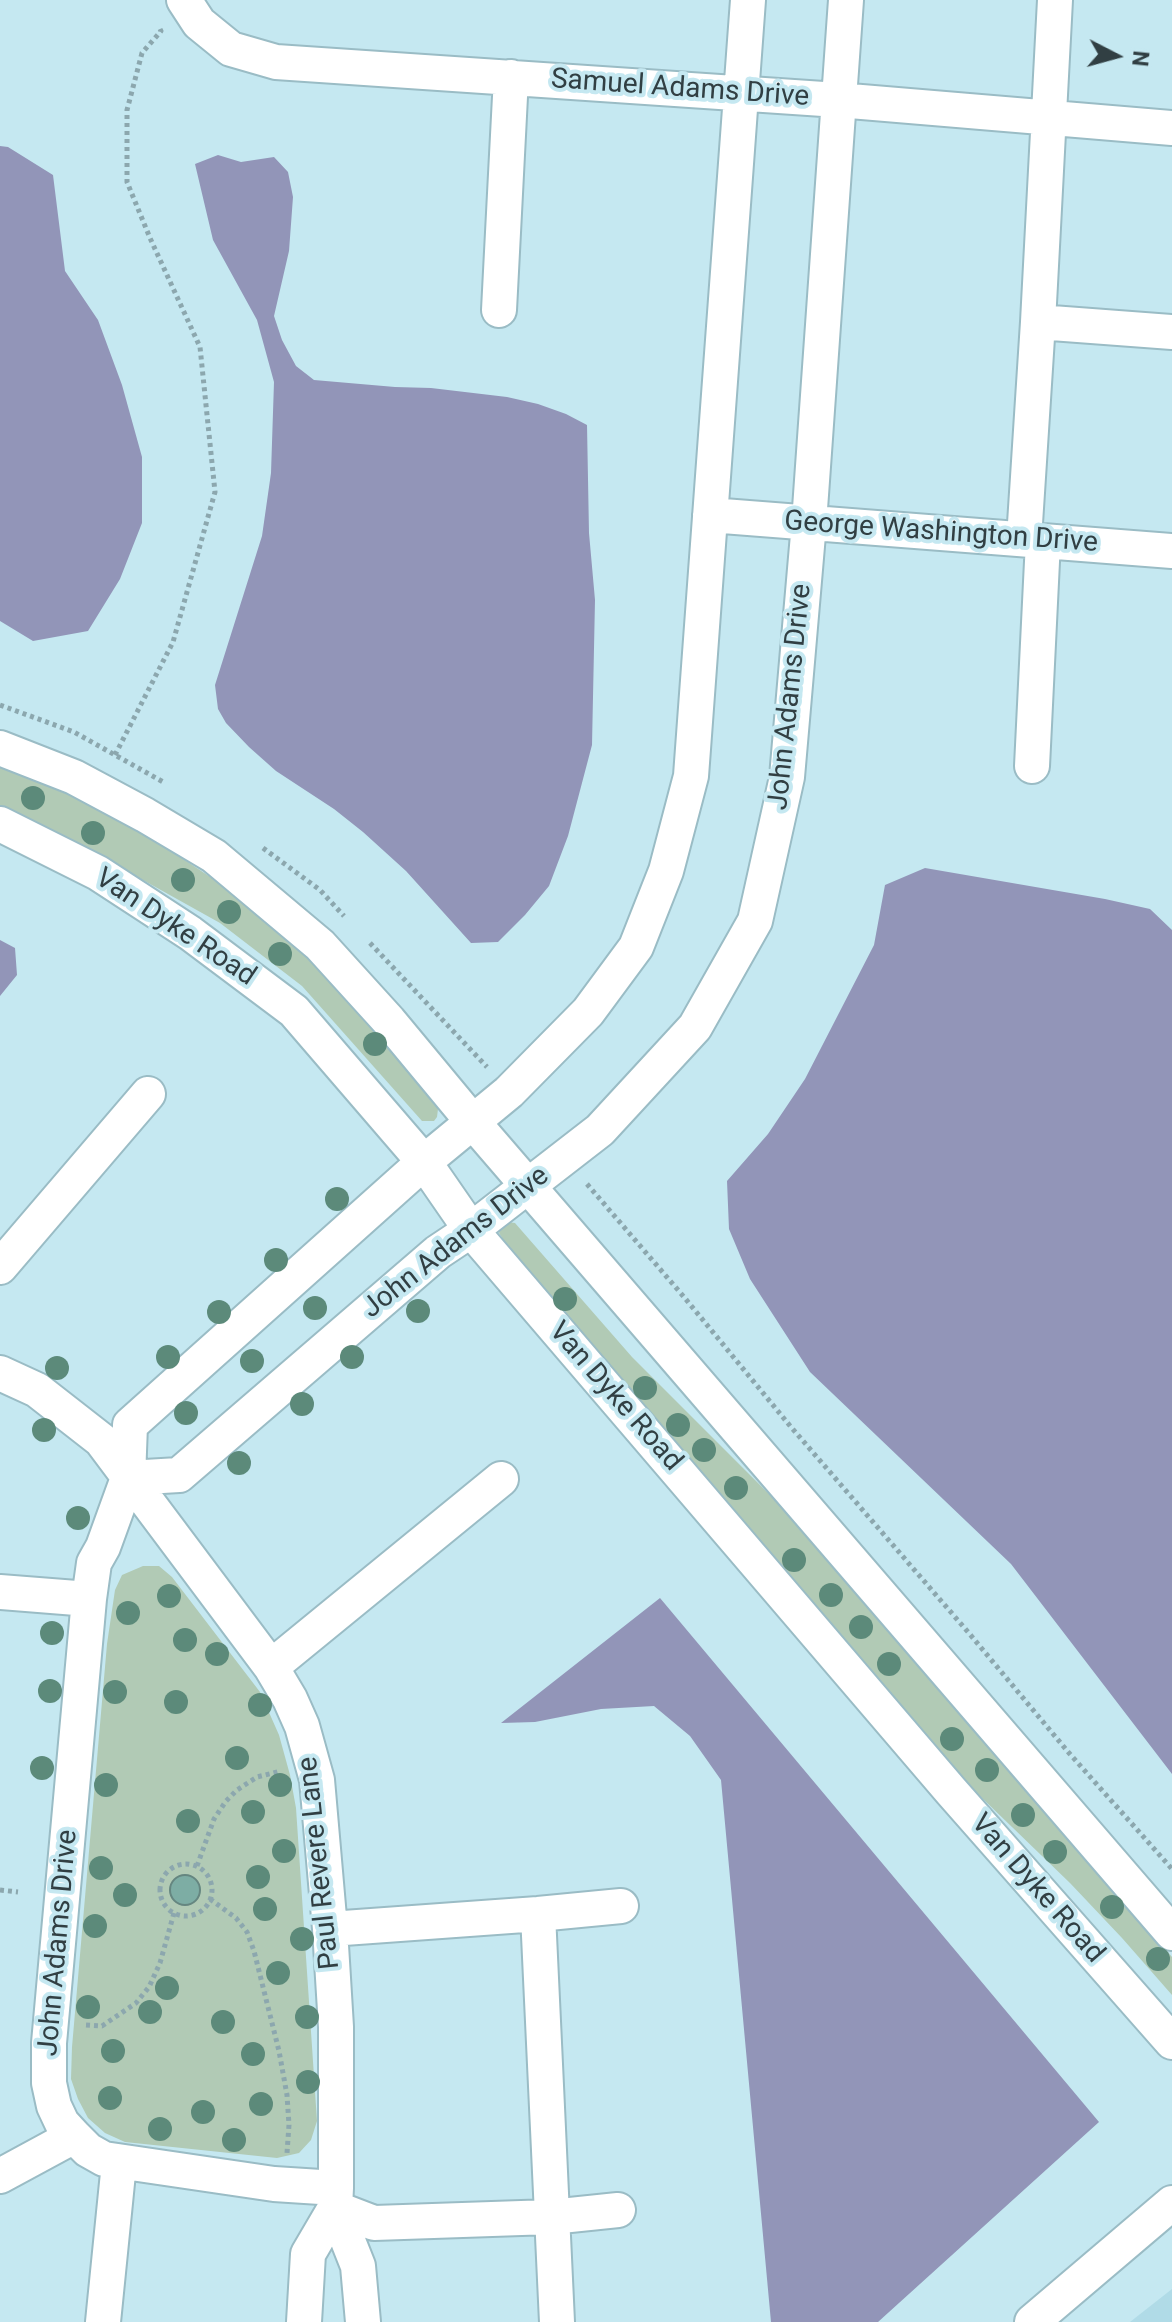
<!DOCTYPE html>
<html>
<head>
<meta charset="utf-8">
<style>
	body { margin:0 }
	#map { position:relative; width:1172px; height:2322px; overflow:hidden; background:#c5e8f1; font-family:Roboto,sans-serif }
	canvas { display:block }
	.north { position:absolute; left:1076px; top:16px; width:80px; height:80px; -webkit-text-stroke:6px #c5e8f1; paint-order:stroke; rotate:96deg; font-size:22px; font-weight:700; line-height:32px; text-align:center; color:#313f43 }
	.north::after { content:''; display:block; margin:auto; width:28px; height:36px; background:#313f43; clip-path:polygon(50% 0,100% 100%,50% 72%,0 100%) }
</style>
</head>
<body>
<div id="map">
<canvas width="1172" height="2322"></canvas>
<div class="north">N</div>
</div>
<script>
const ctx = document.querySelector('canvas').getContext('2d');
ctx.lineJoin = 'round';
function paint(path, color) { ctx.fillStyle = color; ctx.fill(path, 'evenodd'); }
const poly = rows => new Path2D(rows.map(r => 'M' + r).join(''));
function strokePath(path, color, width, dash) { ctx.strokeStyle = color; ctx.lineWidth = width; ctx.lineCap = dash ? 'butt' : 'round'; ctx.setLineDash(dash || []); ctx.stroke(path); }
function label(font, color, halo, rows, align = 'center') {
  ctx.font = font + ' Roboto,sans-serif'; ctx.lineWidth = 8; ctx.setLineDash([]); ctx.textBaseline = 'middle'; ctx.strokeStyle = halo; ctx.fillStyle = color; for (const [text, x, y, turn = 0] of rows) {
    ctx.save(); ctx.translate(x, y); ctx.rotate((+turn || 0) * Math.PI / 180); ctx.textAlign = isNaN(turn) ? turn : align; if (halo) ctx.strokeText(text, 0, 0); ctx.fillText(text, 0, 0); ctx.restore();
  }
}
paint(poly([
	[1172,2289,1172,2322,1130,2322]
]), '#b0dbe7');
paint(poly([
	[0,761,121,818,230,890,311,959,421,1079,438,1109,437,1117,434,1121,422,1121,302,986,220,923,107,860,0,809],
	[508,1222,515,1223,632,1357,819,1544,1172,1957,1172,1995,1122,1938,1070,1883,954,1771,521,1267,499,1233,501,1227],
	[143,1566,159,1566,172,1577,260,1692,279,1735,290,1775,296,1808,317,2121,311,2140,299,2153,277,2158,125,2142,105,2133,88,2118,78,2099,71,2079,72,2047,107,1644,115,1590,122,1575]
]), '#b1cab5');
paint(poly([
	[0,146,8,147,53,175,65,271,98,320,122,385,142,457,142,523,120,579,88,631,33,641,0,621],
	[218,155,241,162,274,157,288,172,293,197,289,251,274,316,282,340,296,366,314,380,395,387,431,388,507,397,538,404,566,414,587,425,589,533,595,600,592,745,568,836,549,886,525,915,498,942,471,943,406,871,363,832,334,809,276,771,249,747,226,723,218,709,215,685,262,536,271,473,274,382,257,320,213,240,195,164],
	[925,868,1105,899,1150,909,1172,930,1172,1774,1011,1564,810,1372,750,1279,729,1229,727,1181,768,1134,805,1079,874,945,885,885],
	[0,940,15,948,17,975,0,996],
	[660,1598,1099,2122,878,2322,771,2322,721,1780,690,1736,654,1706,601,1709,535,1722,501,1723]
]), '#9295b8');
const building = poly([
	'170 1890a15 15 0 1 1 30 0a15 15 0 1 1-30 0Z'
]);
paint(building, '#7dada4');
strokePath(building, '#658680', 2);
const minor = poly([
	[184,0,199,23,231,49,276,62,838,100,1172,128],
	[1055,0,1038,322,1172,332],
	[499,310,511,77],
	[710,515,1172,551],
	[1024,539,1038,322],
	[0,748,74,777,145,815,214,856,320,945,389,1021,472,1121,1172,1933],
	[1032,766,1043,541],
	[0,824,98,873,190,933,294,1011,424,1162,471,1230,951,1791,1172,2042],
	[0,1267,148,1094],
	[0,1373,37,1390,101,1440,271,1667,290,1699,302,1726,317,1780,330,1929,336,2027,336,2188,335,2208,308,2254,304,2322],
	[128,1478,179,1475,438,1252,471,1230,600,1130,695,1027,755,921,787,777,809,523,846,0],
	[0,1592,89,1599],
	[271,1667,501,1479],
	[538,1914,557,2322],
	[330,1929,538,1914,621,1906],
	[0,2176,74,2136],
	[336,2188,274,2184,104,2159,88,2150,74,2136,62,2123,54,2106,49,2083,49,2043,89,1599,94,1563,103,1547,128,1478,130,1425,424,1162,509,1092,588,1012,636,947,666,871,691,776,748,0],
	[335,2208,374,2223,551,2217,618,2210],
	[335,2208,358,2266,363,2322],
	[103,2322,119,2163],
	[1032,2322,1172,2203]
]);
strokePath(minor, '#9abcc5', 38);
strokePath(poly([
	[0,705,74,732,165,783],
	[115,755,173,642,215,492,200,347,150,238,127,182,127,110,142,53,161,31,160,29],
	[263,848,320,890,344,916],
	[370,943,487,1067],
	[587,1184,684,1297,791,1427,968,1632,1069,1753,1172,1869],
	'160 1890a26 26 0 1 1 52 0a26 26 0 1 1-52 0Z',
	[197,1866,214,1819,226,1801,237,1790,257,1777,281,1771],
	[0,1890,18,1892],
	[210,1899,236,1918,247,1932,254,1951,279,2051,287,2095,289,2125,287,2153],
	[86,2025,102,2026,136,2003,149,1987,160,1963,174,1913]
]), '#8ca7ae', 5, [4, 4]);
strokePath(minor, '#fff', 34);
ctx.fillStyle = '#5c8a7a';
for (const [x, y] of [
	[33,798],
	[93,833],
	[183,880],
	[229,912],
	[280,954],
	[375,1044],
	[337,1199],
	[276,1260],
	[565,1299],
	[315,1308],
	[418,1311],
	[219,1312],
	[168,1357],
	[352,1357],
	[252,1361],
	[57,1368],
	[645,1388],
	[302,1404],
	[186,1413],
	[678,1425],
	[44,1430],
	[704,1450],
	[239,1463],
	[736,1488],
	[78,1518],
	[794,1560],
	[831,1595],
	[169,1596],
	[128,1613],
	[861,1627],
	[52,1633],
	[185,1640],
	[217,1654],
	[889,1664],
	[50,1691],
	[115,1692],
	[176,1702],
	[260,1705],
	[952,1739],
	[237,1758],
	[42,1768],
	[987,1770],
	[106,1785],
	[280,1785],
	[253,1812],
	[1023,1815],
	[188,1821],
	[284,1851],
	[1055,1852],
	[101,1868],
	[258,1877],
	[125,1895],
	[1112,1907],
	[265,1909],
	[95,1926],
	[302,1939],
	[1158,1959],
	[278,1973],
	[167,1988],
	[88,2007],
	[150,2012],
	[307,2017],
	[223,2022],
	[113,2051],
	[253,2054],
	[308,2082],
	[110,2098],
	[261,2104],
	[203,2112],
	[160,2129],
	[234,2140]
]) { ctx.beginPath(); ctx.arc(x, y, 12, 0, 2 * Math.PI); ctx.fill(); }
label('28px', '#313f43', '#c5e8f1', [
	["Samuel Adams Drive",680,89,4],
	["George Washington Drive",941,533,4],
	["John Adams Drive",791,697,-84],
	["Van Dyke Road",175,928,34],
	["John Adams Drive",456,1243,-38],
	["Van Dyke Road",615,1397,49],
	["Paul Revere Lane",320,1863,-96],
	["Van Dyke Road",1037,1889,49],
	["John Adams Drive",59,1943,-85]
]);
</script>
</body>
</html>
